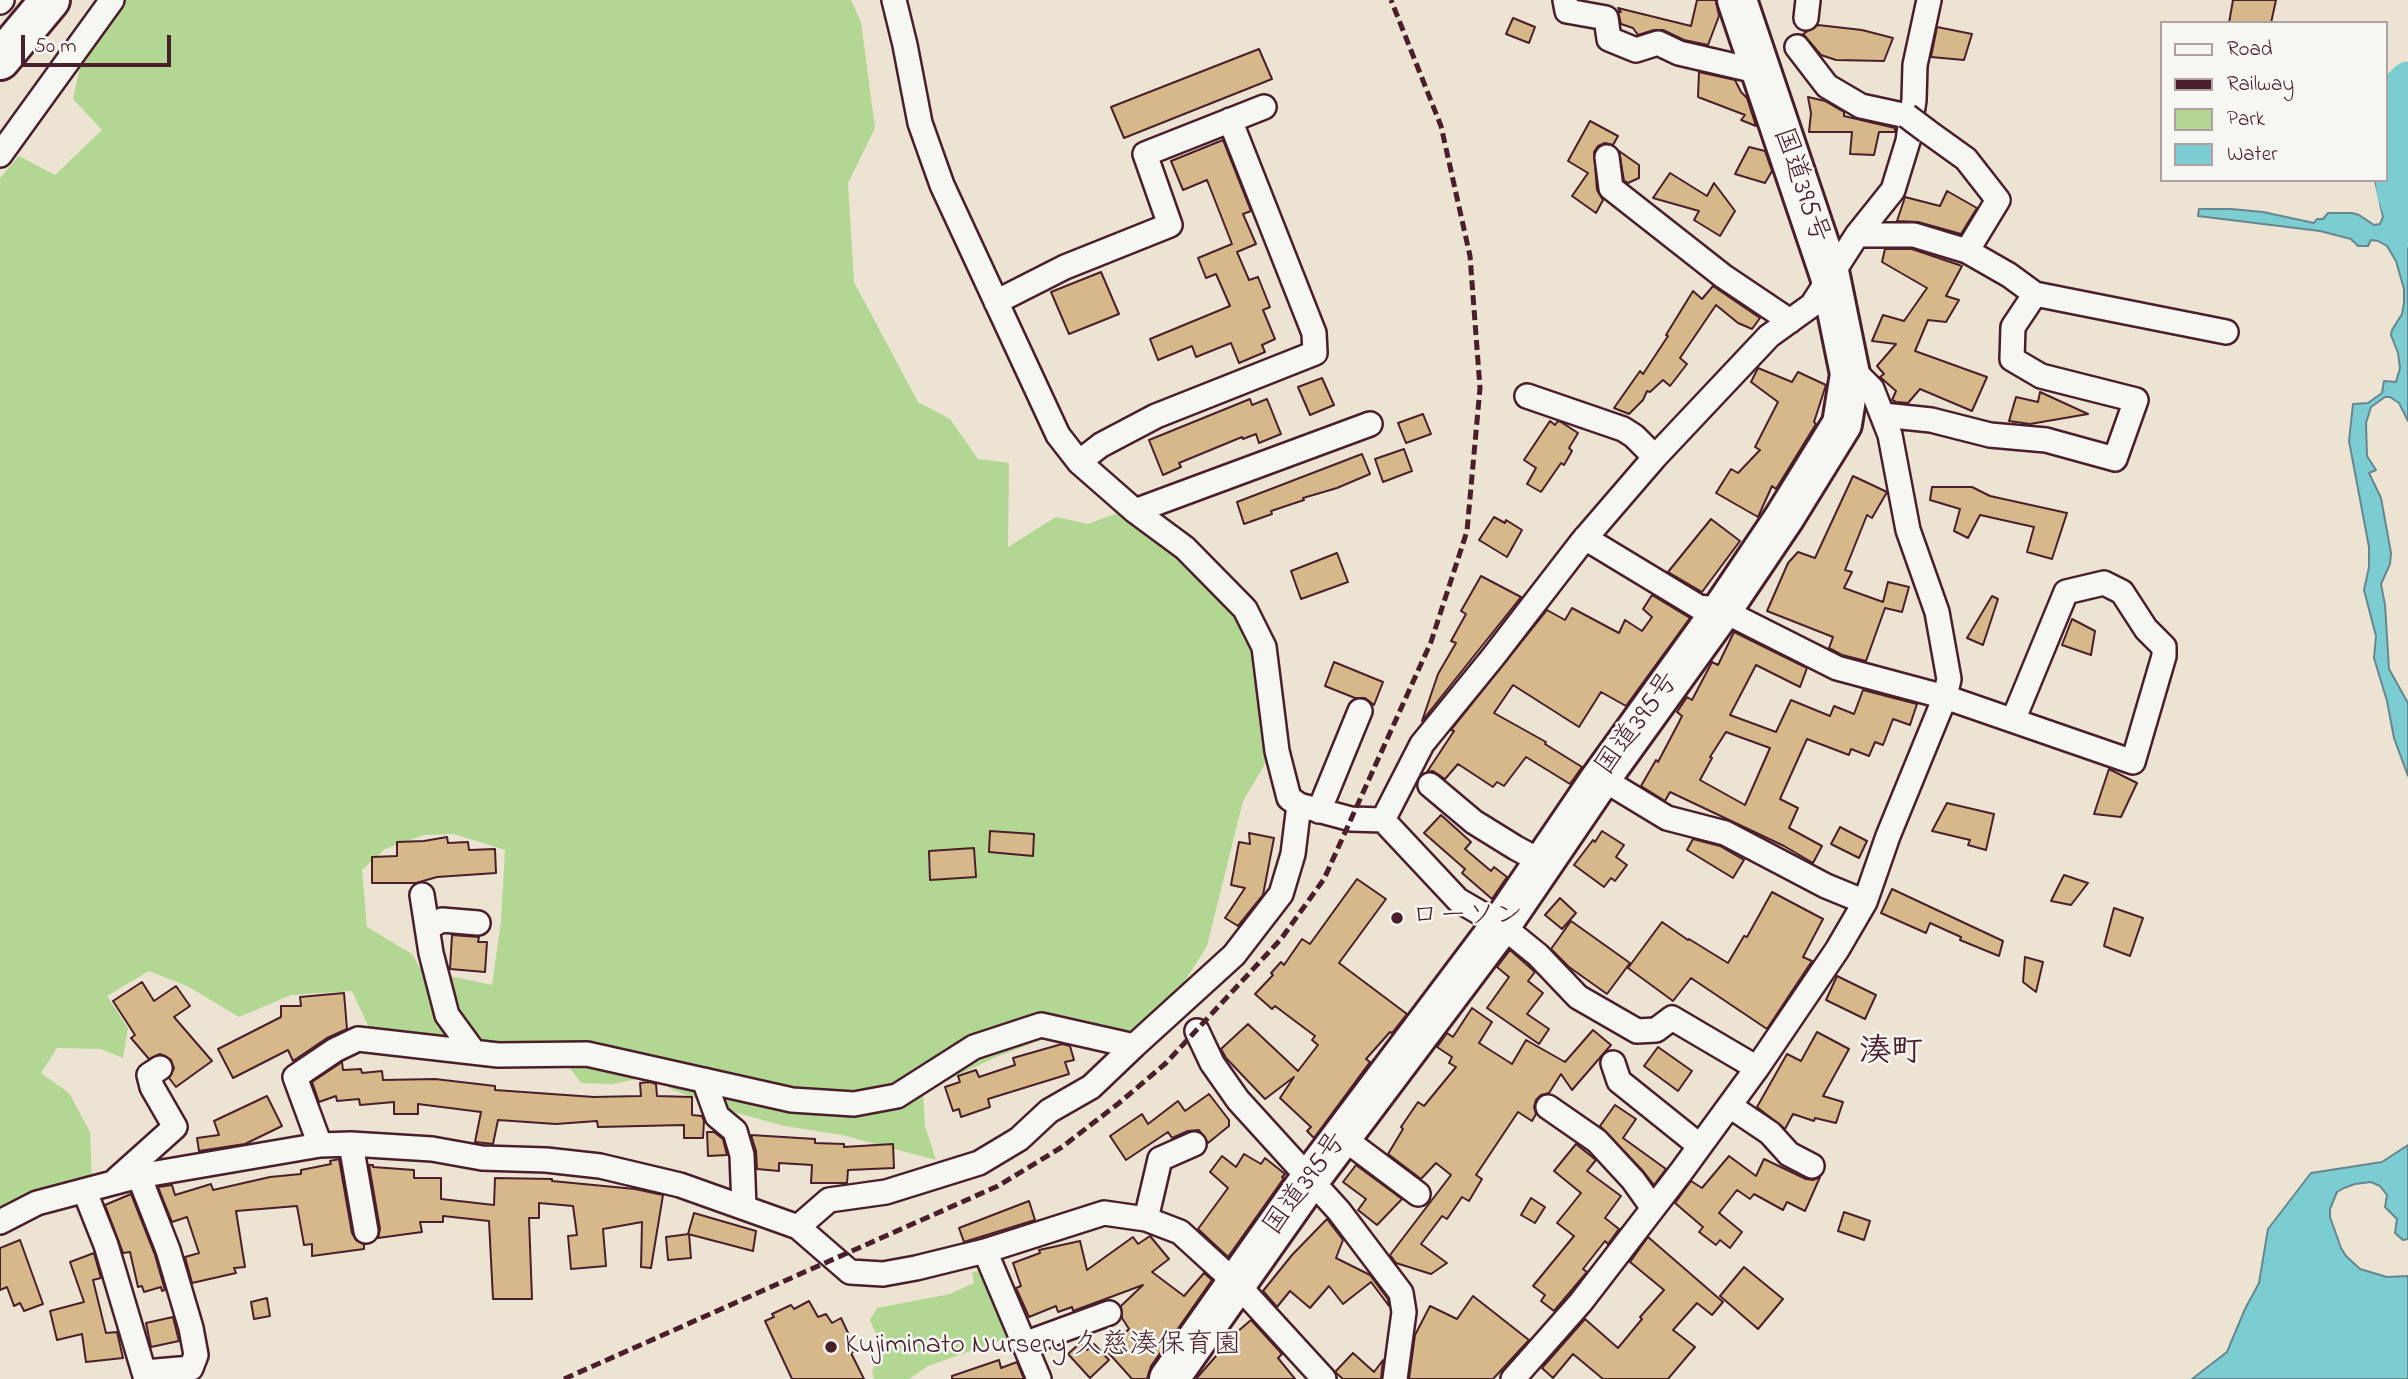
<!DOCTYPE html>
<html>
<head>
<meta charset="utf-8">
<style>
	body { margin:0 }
	#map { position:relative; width:2408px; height:1379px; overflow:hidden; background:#ece3d3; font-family:"Indie Flower",sans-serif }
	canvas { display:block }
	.legend { position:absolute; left:2160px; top:21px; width:228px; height:161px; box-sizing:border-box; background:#f6f6f2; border:2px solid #b1a0a2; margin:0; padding:9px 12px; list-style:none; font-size:21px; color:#4a1f2b }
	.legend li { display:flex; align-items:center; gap:14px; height:35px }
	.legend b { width:35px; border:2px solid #b1a0a2 }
	.scale { position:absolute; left:21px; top:35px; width:150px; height:32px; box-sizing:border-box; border:4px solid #4a1f2b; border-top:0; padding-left:9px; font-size:21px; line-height:24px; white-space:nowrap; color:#4a1f2b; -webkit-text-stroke:5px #f6f6f2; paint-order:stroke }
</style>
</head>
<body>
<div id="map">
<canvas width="2408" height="1379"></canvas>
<ul class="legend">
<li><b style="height:9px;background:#f6f6f2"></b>Road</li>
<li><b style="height:9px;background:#4a1f2b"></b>Railway</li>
<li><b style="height:19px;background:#b1d792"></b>Park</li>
<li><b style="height:19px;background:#7bcdd2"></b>Water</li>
</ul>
<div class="scale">50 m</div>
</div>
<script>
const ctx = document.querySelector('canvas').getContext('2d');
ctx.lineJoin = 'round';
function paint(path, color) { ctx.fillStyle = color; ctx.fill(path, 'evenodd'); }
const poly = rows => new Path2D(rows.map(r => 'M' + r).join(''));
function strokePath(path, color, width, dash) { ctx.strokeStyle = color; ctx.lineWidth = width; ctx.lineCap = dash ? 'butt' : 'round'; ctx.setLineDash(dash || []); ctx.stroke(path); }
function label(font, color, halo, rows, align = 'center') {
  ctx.font = font + ' "Indie Flower","Klee One",sans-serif'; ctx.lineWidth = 5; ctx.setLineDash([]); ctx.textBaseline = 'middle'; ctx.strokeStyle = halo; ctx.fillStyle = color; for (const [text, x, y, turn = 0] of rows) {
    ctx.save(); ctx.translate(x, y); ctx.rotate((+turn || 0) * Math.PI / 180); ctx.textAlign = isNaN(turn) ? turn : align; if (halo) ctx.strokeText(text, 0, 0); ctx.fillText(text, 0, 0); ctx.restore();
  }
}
paint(poly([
	[125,0,851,0,861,22,875,128,848,183,854,282,918,402,950,419,978,459,1009,463,1008,547,1056,517,1088,524,1123,511,1191,565,1237,610,1270,631,1268,759,1243,801,1207,946,1173,1000,1131,1031,1046,1038,996,1057,923,1092,925,1126,936,1160,842,1135,785,1126,737,1113,673,1090,651,1076,612,1084,581,1083,558,1052,491,1066,381,1054,352,991,291,995,239,1017,189,987,149,971,107,996,128,1028,123,1058,101,1049,57,1048,41,1073,69,1093,90,1132,92,1181,0,1212,0,178,19,156,55,175,102,130,73,99,80,67],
	[454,834,505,850,501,921,492,985,421,970,412,954,367,927,362,870,385,849,424,835],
	[985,1270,1010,1337,928,1366,909,1379,874,1379,872,1371,882,1349,870,1320,877,1308,950,1294,974,1283,972,1272]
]), '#b1d792');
const water = poly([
	[2408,118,2405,152,2408,178,2408,421,2399,403,2390,397,2385,397,2371,407,2366,423,2367,456,2376,470,2369,473,2381,498,2391,553,2390,564,2381,584,2385,605,2389,669,2408,703,2408,776,2394,738,2387,701,2374,658,2376,636,2364,590,2369,567,2369,547,2349,441,2353,404,2368,403,2382,393,2384,381,2396,382,2400,368,2398,353,2391,335,2392,330,2402,314,2404,303,2404,289,2396,261,2387,246,2378,241,2371,240,2368,246,2358,246,2351,239,2320,231,2198,216,2199,209,2231,209,2263,212,2314,223,2317,219,2323,219,2328,213,2352,213,2359,215,2374,225,2380,224,2383,217,2375,180,2385,180,2385,120,2408,118],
	[2408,1145,2408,1239,2403,1240,2395,1233,2397,1219,2385,1207,2387,1195,2380,1186,2371,1182,2355,1184,2344,1188,2337,1192,2330,1209,2330,1217,2341,1248,2346,1256,2360,1269,2387,1277,2408,1276,2408,1379,2192,1379,2227,1352,2245,1309,2259,1283,2268,1229,2311,1173,2382,1162,2408,1145]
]);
paint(water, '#7bcdd2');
strokePath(water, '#67878f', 2);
strokePath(poly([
	[2408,80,2400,88,2391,135,2395,191,2408,229]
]), '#7bcdd2', 37);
const building = poly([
	[1697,0,1716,0,1719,16,1708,45,1684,40,1663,30,1654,30,1638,35,1633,28,1621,24,1618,11,1621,12,1618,8,1691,26,1697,0],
	[2233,0,2276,0,2271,23,2229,23,2233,0],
	[1513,18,1535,27,1529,43,1506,34,1513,18],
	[1818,25,1862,30,1893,38,1884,61,1836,60,1821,55,1803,34,1818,25],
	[1937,27,1972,34,1964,60,1931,57,1937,27],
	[1259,49,1272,79,1124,138,1111,107,1259,49],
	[1699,72,1735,80,1741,92,1747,98,1756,126,1741,120,1745,115,1698,97,1699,72],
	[1808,97,1825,101,1844,112,1844,116,1895,128,1895,132,1879,132,1874,155,1850,154,1852,132,1809,132,1811,113,1808,97],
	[1590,121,1618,136,1613,145,1605,143,1598,146,1594,152,1597,190,1603,200,1596,213,1572,196,1588,173,1568,161,1590,121],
	[1223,140,1251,211,1243,214,1256,244,1237,252,1249,280,1258,277,1270,307,1263,310,1275,339,1262,345,1265,352,1239,363,1231,343,1196,357,1192,346,1158,360,1150,339,1230,306,1216,274,1206,278,1198,258,1232,244,1207,180,1183,190,1171,161,1223,140],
	[1749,147,1765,151,1772,171,1765,183,1735,174,1749,147],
	[1619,151,1639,165,1639,178,1628,183,1624,181,1619,151],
	[1670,173,1707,196,1714,183,1735,211,1720,236,1694,220,1699,211,1653,198,1670,173],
	[1947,191,1977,208,1961,234,1918,222,1897,221,1905,197,1940,206,1947,191],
	[1885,249,1912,249,1962,266,1946,296,1959,300,1946,322,1928,320,1915,351,1987,377,1972,411,1920,389,1908,403,1896,402,1892,400,1896,391,1880,377,1884,374,1877,366,1896,344,1872,341,1883,315,1904,321,1927,288,1882,262,1885,249],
	[1101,272,1119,314,1069,334,1051,292,1101,272],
	[1713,286,1760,318,1752,329,1738,323,1716,305,1680,358,1687,364,1670,386,1663,380,1650,392,1647,391,1643,400,1629,414,1614,408,1640,371,1643,374,1668,336,1666,335,1693,291,1702,299,1713,286],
	[1758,368,1792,382,1798,372,1826,385,1814,422,1816,424,1776,489,1772,486,1758,517,1716,493,1731,469,1738,473,1760,450,1755,447,1778,402,1751,382,1758,368],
	[1322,378,1334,405,1310,415,1298,387,1322,378],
	[2040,392,2088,414,2030,424,2009,421,2016,397,2038,402,2040,392],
	[1250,399,1252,405,1267,399,1281,434,1259,443,1256,434,1243,439,1242,437,1179,463,1181,467,1163,475,1149,440,1250,399],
	[1423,414,1431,434,1406,443,1398,423,1423,414],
	[1550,421,1555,425,1558,421,1561,422,1578,433,1569,448,1572,451,1564,465,1561,463,1541,492,1527,484,1536,468,1524,460,1550,421],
	[1404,449,1412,471,1383,482,1375,459,1404,449],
	[1362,454,1370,474,1337,488,1303,498,1304,500,1271,511,1272,514,1244,524,1237,502,1362,454],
	[1853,476,1887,492,1872,518,1867,515,1845,570,1852,572,1844,588,1883,602,1888,582,1909,587,1902,612,1885,608,1866,661,1842,655,1829,648,1833,637,1767,611,1788,563,1798,552,1815,558,1853,476],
	[1932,487,1972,487,1990,496,2067,513,2052,559,2027,552,2034,527,1980,515,1968,538,1954,531,1960,509,1930,500,1932,487],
	[1494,517,1505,523,1506,520,1522,530,1507,557,1479,540,1494,517],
	[1711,519,1740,541,1702,592,1668,572,1711,519],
	[1337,553,1348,582,1301,599,1291,571,1337,553],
	[1481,576,1521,597,1422,721,1438,674,1456,643,1451,641,1466,614,1461,611,1481,576],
	[1652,595,1690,618,1626,706,1601,692,1579,727,1513,685,1494,713,1546,742,1545,744,1582,767,1570,784,1526,757,1504,786,1497,782,1493,787,1458,764,1445,779,1433,771,1427,772,1454,731,1451,730,1547,610,1565,620,1572,608,1617,632,1619,633,1625,620,1642,631,1652,617,1643,609,1652,595],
	[1992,596,1998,599,1983,645,1967,638,1992,596],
	[2072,619,2095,631,2091,655,2062,645,2072,619],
	[1734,632,1807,668,1800,687,1756,665,1730,715,1776,732,1791,700,1830,716,1834,706,1854,714,1863,690,1917,704,1910,725,1893,719,1883,745,1875,742,1869,756,1851,749,1849,755,1807,739,1780,799,1798,808,1789,828,1822,846,1813,863,1784,846,1670,792,1665,801,1641,786,1656,760,1658,762,1678,724,1682,716,1677,712,1687,697,1692,700,1712,662,1718,665,1734,632],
	[1726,732,1770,748,1745,805,1700,780,1712,758,1710,757,1726,732],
	[1334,662,1383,682,1374,705,1365,698,1355,698,1325,686,1334,662],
	[2109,769,2137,783,2121,817,2094,814,2109,769],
	[1947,803,1994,814,1986,850,1968,845,1970,840,1932,831,1947,803],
	[1441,815,1471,842,1465,849,1491,871,1494,867,1507,877,1492,899,1462,873,1465,869,1424,833,1441,815],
	[1840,827,1867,841,1859,858,1831,844,1840,827],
	[990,831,1034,834,1033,856,989,852,990,831],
	[1602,831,1624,845,1616,857,1627,865,1615,881,1611,878,1604,887,1574,865,1593,840,1595,842,1602,831],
	[1249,833,1274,838,1263,895,1238,926,1225,918,1245,888,1231,885,1239,842,1250,844,1249,833],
	[447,837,448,843,468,842,469,850,495,849,496,873,437,877,416,883,372,883,372,857,397,856,397,842,424,841,447,837],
	[1693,839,1720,846,1744,860,1733,878,1687,850,1693,839],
	[974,848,976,877,930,880,929,851,974,848],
	[2064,875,2088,883,2071,905,2051,901,2064,875],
	[1357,879,1386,899,1339,963,1407,1014,1392,1033,1390,1032,1366,1059,1370,1062,1314,1138,1307,1131,1311,1127,1280,1098,1294,1077,1265,1099,1226,1058,1221,1049,1248,1024,1298,1071,1318,1045,1312,1040,1315,1036,1275,1006,1272,1009,1255,994,1273,975,1271,973,1281,962,1284,965,1302,939,1310,944,1357,879],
	[1892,889,2003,941,1999,956,1960,940,1961,937,1930,923,1926,933,1881,913,1892,889],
	[1772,892,1823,919,1803,957,1812,961,1767,1029,1691,978,1673,1001,1628,968,1662,922,1688,940,1689,939,1728,963,1744,936,1747,937,1772,892],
	[1560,898,1576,913,1562,929,1545,915,1560,898],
	[2114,908,2143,918,2130,956,2104,946,2114,908],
	[1571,921,1630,963,1607,994,1569,967,1551,949,1571,921],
	[452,935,479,937,478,942,487,942,485,972,450,969,452,935],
	[1510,950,1535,972,1528,981,1543,993,1527,1014,1549,1029,1539,1044,1487,1008,1509,977,1497,967,1510,950],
	[2025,957,2043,962,2036,992,2023,982,2025,957],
	[1837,976,1876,995,1865,1019,1826,1000,1837,976],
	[142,982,154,1001,176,986,190,1006,174,1017,212,1061,176,1087,169,1078,174,1068,171,1060,160,1054,149,1059,131,1038,135,1035,113,1001,142,982],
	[344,993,347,1029,327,1038,293,1061,288,1050,233,1078,218,1049,281,1017,281,1006,301,1006,300,997,344,993],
	[1472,1008,1492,1022,1479,1043,1512,1064,1526,1040,1565,1062,1593,1030,1611,1045,1572,1090,1561,1074,1549,1093,1541,1095,1536,1100,1534,1107,1536,1114,1532,1121,1518,1112,1476,1175,1482,1179,1469,1201,1462,1197,1447,1219,1442,1216,1421,1244,1447,1263,1431,1274,1396,1263,1390,1255,1451,1175,1436,1163,1421,1179,1388,1154,1403,1129,1401,1127,1418,1102,1424,1106,1456,1067,1449,1063,1452,1057,1437,1047,1447,1033,1453,1037,1472,1008],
	[1817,1032,1849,1049,1823,1096,1843,1102,1836,1123,1815,1118,1814,1121,1793,1114,1785,1129,1757,1107,1787,1054,1801,1061,1817,1032],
	[1062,1044,1070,1046,1074,1060,1065,1062,1069,1074,988,1099,990,1107,961,1117,959,1109,953,1111,945,1087,960,1082,958,1076,976,1070,979,1077,1015,1065,1013,1058,1062,1044],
	[1658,1047,1692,1071,1678,1091,1644,1066,1658,1047],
	[342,1062,343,1070,361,1069,362,1073,382,1071,383,1080,435,1079,495,1086,495,1090,594,1097,641,1096,640,1083,650,1082,656,1084,657,1096,692,1097,692,1115,702,1116,704,1121,703,1138,684,1138,684,1125,598,1127,597,1121,556,1124,498,1120,493,1144,475,1142,481,1112,418,1104,418,1114,394,1114,394,1102,360,1105,359,1099,337,1101,336,1096,319,1102,312,1082,342,1062],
	[1209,1094,1229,1120,1229,1126,1208,1143,1199,1130,1188,1131,1172,1138,1168,1132,1126,1160,1110,1136,1142,1114,1148,1124,1178,1101,1185,1111,1209,1094],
	[267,1096,282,1126,245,1144,199,1151,197,1138,219,1135,214,1121,267,1096],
	[1615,1105,1636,1119,1623,1138,1666,1169,1654,1185,1643,1171,1600,1126,1615,1105],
	[707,1132,714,1132,723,1139,727,1155,708,1156,707,1132],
	[751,1135,815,1139,815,1143,844,1144,844,1147,893,1144,894,1168,848,1170,847,1183,811,1183,812,1165,779,1163,779,1171,757,1169,756,1151,751,1135],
	[1576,1144,1596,1160,1587,1171,1621,1196,1605,1218,1619,1229,1608,1244,1605,1241,1583,1269,1587,1272,1554,1311,1541,1301,1545,1295,1533,1286,1574,1236,1557,1223,1581,1193,1554,1171,1576,1144],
	[1244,1154,1261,1164,1265,1158,1285,1174,1282,1177,1284,1178,1228,1257,1198,1229,1228,1188,1210,1172,1222,1156,1236,1167,1244,1154],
	[1729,1156,1756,1176,1764,1159,1806,1179,1813,1180,1820,1177,1805,1211,1787,1202,1783,1210,1754,1194,1750,1199,1737,1190,1719,1213,1742,1232,1730,1248,1720,1240,1716,1245,1699,1232,1703,1227,1675,1203,1691,1181,1702,1188,1729,1156],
	[339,1159,352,1233,356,1240,364,1244,364,1249,312,1256,312,1244,304,1245,297,1206,236,1211,245,1267,234,1268,236,1273,192,1283,185,1257,199,1253,187,1217,172,1222,158,1187,172,1185,175,1195,211,1184,213,1190,270,1177,301,1174,301,1170,331,1164,330,1161,339,1159],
	[369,1165,373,1165,373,1167,414,1170,414,1178,441,1178,441,1199,494,1205,495,1178,552,1179,552,1181,635,1189,663,1195,651,1268,641,1267,642,1222,603,1229,606,1266,571,1269,568,1236,577,1235,573,1206,539,1203,539,1218,529,1218,532,1299,493,1299,489,1221,443,1216,443,1222,420,1222,422,1232,378,1238,380,1229,369,1165],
	[1356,1165,1402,1199,1377,1225,1358,1210,1366,1199,1343,1182,1356,1165],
	[131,1194,155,1255,165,1290,162,1291,161,1287,144,1292,142,1286,138,1287,130,1252,123,1253,105,1205,131,1194],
	[1531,1198,1545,1207,1535,1223,1521,1215,1531,1198],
	[1029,1201,1035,1220,964,1242,959,1228,1029,1201],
	[1844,1212,1870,1221,1864,1240,1838,1231,1844,1212],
	[694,1213,756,1231,753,1251,688,1234,694,1213],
	[1327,1219,1343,1240,1336,1258,1370,1275,1388,1299,1389,1306,1371,1282,1343,1304,1329,1286,1310,1308,1290,1291,1277,1307,1263,1291,1292,1255,1327,1219],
	[689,1234,691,1258,668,1260,666,1237,689,1234],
	[1150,1236,1169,1259,1152,1272,1184,1296,1204,1273,1212,1280,1177,1330,1159,1344,1163,1349,1151,1366,1147,1379,1132,1379,1106,1350,1129,1329,1122,1318,1121,1306,1143,1285,1073,1311,1072,1307,1058,1312,1056,1306,1029,1317,1016,1288,1021,1286,1013,1263,1040,1253,1039,1250,1080,1241,1087,1270,1133,1237,1138,1244,1150,1236],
	[1648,1237,1723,1302,1712,1315,1697,1303,1673,1330,1695,1347,1668,1379,1603,1379,1573,1354,1553,1378,1542,1368,1585,1319,1618,1348,1642,1319,1640,1317,1664,1290,1630,1262,1648,1237],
	[20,1240,43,1304,24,1311,20,1303,14,1306,7,1287,0,1290,0,1248,20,1240],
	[94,1253,101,1278,93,1280,106,1333,117,1332,123,1358,86,1362,82,1334,57,1340,50,1311,84,1302,70,1262,94,1253],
	[1744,1267,1783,1299,1758,1329,1720,1296,1744,1267],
	[1473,1296,1529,1340,1493,1379,1409,1379,1415,1335,1430,1306,1457,1319,1473,1296],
	[267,1298,270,1316,254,1319,251,1302,267,1298],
	[809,1301,818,1317,826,1314,832,1323,841,1318,849,1335,845,1336,853,1352,851,1353,864,1379,792,1379,765,1321,774,1317,772,1314,791,1305,794,1309,809,1301],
	[173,1317,179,1341,151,1347,146,1323,173,1317],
	[1251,1320,1282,1354,1278,1358,1295,1379,1196,1379,1237,1332,1251,1320],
	[1080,1343,1087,1350,1094,1344,1109,1360,1090,1378,1068,1354,1080,1343],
	[1353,1353,1374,1372,1383,1360,1381,1379,1343,1379,1335,1372,1353,1353],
	[999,1360,1001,1368,1017,1362,1024,1379,952,1379,952,1376,999,1360]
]);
paint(building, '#d6b88a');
strokePath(building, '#4a1f2b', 2);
const street = poly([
	[894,0,905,45,920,123,942,185,1058,435,1079,462,1135,511,1185,548,1245,609,1264,647,1277,751,1289,798,1299,805,1351,819,1383,820,1458,900,1501,925,1538,955,1578,997,1637,1031,1656,1030,1672,1018,1757,1068],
	[1565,0,1567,11,1606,18,1609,39,1636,50,1658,43,1679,53,1748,69,1759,68],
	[0,2,2,0],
	[1806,18,1808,0],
	[1797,47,1827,86,1861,106,1907,116],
	[1927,131,1966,159,1998,200,1967,251],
	[0,155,112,0],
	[1607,157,1611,188,1723,276,1790,321],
	[1857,235,1914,235,1967,251,2009,275,2035,294,2226,332],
	[996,302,1065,267,1170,225,1145,154,1264,107],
	[1527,396,1623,429,1634,436,1655,457],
	[1883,415,1931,420,1990,435,2046,440,2115,459,2136,400,2041,376,2012,359,2013,327,2035,294],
	[1079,462,1101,445,1156,416,1315,353,1314,333,1230,120],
	[1135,511,1370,424],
	[1585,538,1699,607,1722,610,1837,668,1945,697,2133,762,2164,656,2164,647,2146,629,2122,592,2104,583,2066,592,2014,718],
	[1601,778,1667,818,1725,833,1826,886,1865,902],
	[1430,785,1474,822,1516,848,1544,863],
	[1319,811,1360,711],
	[1383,820,1422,744,1493,657,1581,543,1655,457,1769,336,1812,305,1857,235,1893,190,1908,141,1914,100,1915,65,1929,0],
	[422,895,431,953,447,1015,474,1052],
	[427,928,442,920,478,923],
	[1197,1031,1212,1063,1238,1100,1339,1211,1401,1293,1404,1312,1395,1379],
	[1613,1063,1619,1081,1700,1146],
	[704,1080,717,1116,735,1131,742,1155,744,1207],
	[1730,1106,1770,1133,1789,1154,1812,1166],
	[1548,1107,1597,1141,1633,1180,1653,1208],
	[1342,1137,1418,1194],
	[351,1144,366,1231],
	[320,1145,295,1077,335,1050,358,1039,498,1055,587,1054,792,1100,854,1104,897,1096,974,1047,1041,1025,1134,1046,1234,955,1281,894,1293,854,1299,805],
	[139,1176,168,1250,191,1328,196,1355,191,1368,145,1372],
	[117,1179,175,1127,152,1087,149,1075,160,1068],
	[85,1192,106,1245,146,1379],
	[1146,1219,1160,1159,1194,1144],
	[0,1222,37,1203,139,1176,320,1145,351,1144,432,1149,482,1158,546,1160,600,1166,680,1185,798,1227,850,1272,883,1274,916,1268,985,1251,1104,1213,1146,1219,1180,1232,1237,1284,1324,1379],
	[798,1227,829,1200,886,1192,979,1163,1019,1139,1049,1111,1091,1087,1134,1046],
	[985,1251,1039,1379],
	[1024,1344,1109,1313],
	[1513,1379,1581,1302,1681,1172,1757,1068,1837,950,1865,902,1888,836,1945,697,1949,679,1937,612,1908,530,1890,435,1872,389,1858,375,1850,374]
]);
const highway = poly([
	[0,60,50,0],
	[1169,1379,1310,1179,1501,925,1601,778,1722,610,1784,518,1842,424,1850,374,1830,276,1737,0]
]);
strokePath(street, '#4a1f2b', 28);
strokePath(highway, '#4a1f2b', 44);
strokePath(street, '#f6f6f2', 23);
strokePath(highway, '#f6f6f2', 38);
strokePath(poly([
	[564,1379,998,1186,1062,1147,1119,1103,1166,1063,1281,939,1324,879,1431,642,1467,531,1480,388,1470,256,1441,126,1391,0]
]), '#4a1f2b', 5, [10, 5]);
const streetBridge = poly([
	[1907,116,1927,131]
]);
strokePath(streetBridge, '#4a1f2b', 28, []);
strokePath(streetBridge, '#f6f6f2', 23);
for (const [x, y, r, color] of [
	[1397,918,7,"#4a1f2b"],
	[831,1347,7,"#4a1f2b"]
]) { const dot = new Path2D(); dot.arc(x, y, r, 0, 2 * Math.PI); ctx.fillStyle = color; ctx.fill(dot); strokePath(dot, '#f6f6f2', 2.5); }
label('28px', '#4a1f2b', '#f6f6f2', [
	["国道395号",1799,186,71],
	["国道395号",1639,725,-54],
	["国道395号",1307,1185,-54]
]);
label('28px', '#4a1f2b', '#f6f6f2', [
	["ローソン",1411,918],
	["Kujiminato Nursery 久慈湊保育園",845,1347]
], 'left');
label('bold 32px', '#4a1f2b', '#f6f6f2', [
	["湊町",1891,1055]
]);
</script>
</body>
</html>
